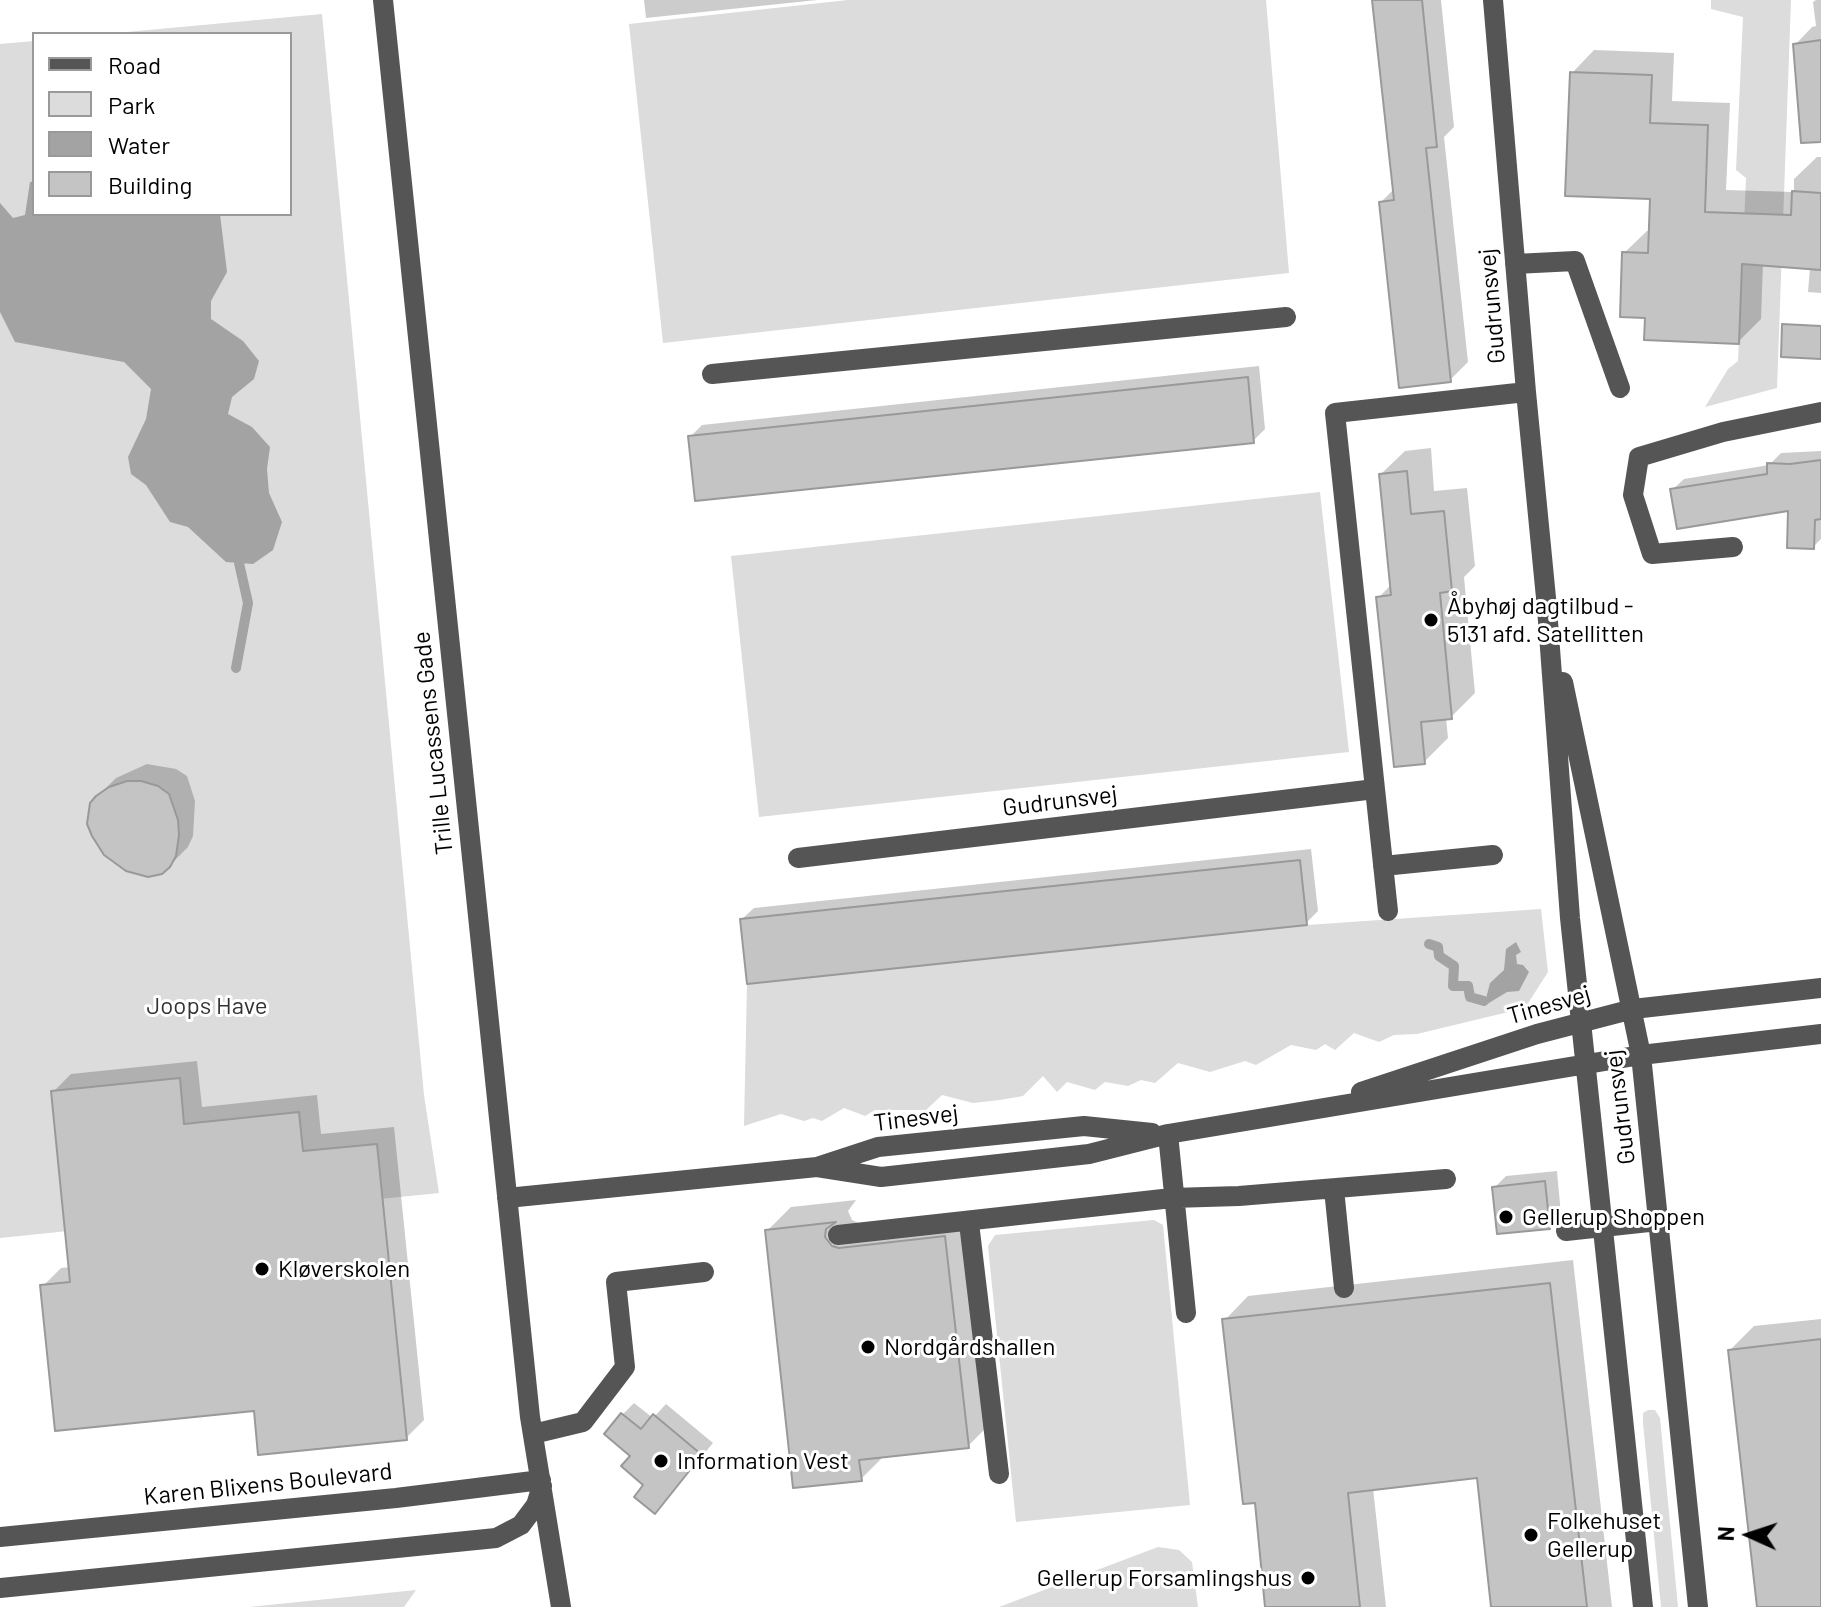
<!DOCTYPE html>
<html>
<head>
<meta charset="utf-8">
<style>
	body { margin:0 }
	#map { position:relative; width:1821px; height:1607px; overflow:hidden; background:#fff; font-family:Barlow,sans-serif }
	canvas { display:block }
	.legend { position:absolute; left:32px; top:32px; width:260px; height:184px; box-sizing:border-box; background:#fff; border:2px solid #999; margin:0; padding:10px 14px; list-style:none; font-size:24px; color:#000 }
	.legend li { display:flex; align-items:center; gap:16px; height:40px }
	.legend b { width:40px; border:2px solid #999 }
	.north { position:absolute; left:1709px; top:1495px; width:80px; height:80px; -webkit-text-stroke:6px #fff; paint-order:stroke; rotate:273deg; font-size:22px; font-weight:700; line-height:32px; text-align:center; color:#000 }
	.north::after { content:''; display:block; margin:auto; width:28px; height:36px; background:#000; clip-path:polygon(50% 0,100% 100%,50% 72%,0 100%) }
</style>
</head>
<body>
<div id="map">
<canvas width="1821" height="1607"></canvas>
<ul class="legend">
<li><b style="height:10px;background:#555"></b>Road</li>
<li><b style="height:22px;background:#dcdcdc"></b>Park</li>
<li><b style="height:22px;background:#a3a3a3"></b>Water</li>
<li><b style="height:22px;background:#c4c4c4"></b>Building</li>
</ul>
<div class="north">N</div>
</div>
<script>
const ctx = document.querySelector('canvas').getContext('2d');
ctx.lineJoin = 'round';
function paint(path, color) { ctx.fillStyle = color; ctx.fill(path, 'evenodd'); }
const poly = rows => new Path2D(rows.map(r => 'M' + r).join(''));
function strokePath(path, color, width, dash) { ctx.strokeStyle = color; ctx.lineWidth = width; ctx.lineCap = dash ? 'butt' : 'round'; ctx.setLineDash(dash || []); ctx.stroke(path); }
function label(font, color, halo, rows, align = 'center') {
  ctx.font = font + ' Barlow,sans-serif'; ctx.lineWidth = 6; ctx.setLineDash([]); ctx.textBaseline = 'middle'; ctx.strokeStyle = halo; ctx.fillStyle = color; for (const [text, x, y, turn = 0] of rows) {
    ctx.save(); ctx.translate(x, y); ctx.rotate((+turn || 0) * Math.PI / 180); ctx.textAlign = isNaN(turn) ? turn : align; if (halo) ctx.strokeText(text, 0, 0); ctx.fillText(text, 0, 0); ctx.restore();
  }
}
paint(poly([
	[848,0,1266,0,1289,273,663,343,629,24],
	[1711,0,1791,0,1777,388,1705,407,1728,369,1738,361,1746,178,1736,170,1743,17,1711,9],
	[322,14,424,1095,439,1193,0,1238,0,44,34,41,34,214,290,214,290,34,105,34],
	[1320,492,1349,752,759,817,731,556],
	[1541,909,1548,972,1525,1008,1417,1034,1394,1035,1379,1042,1354,1033,1335,1050,1325,1044,1316,1050,1291,1045,1256,1065,1245,1061,1210,1072,1178,1063,1155,1083,1141,1080,1128,1086,1105,1082,1095,1090,1067,1082,1057,1092,1043,1076,1023,1096,1000,1100,973,1103,942,1095,926,1110,875,1110,865,1116,844,1108,822,1121,813,1118,804,1121,781,1114,744,1126,747,984,1307,925],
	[1154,1220,1163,1225,1190,1505,1016,1522,988,1246,995,1235],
	[1648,1410,1655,1410,1660,1418,1678,1607,1661,1607,1643,1423,1643,1413],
	[1158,1547,1179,1550,1192,1562,1198,1607,999,1607],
	[416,1590,404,1607,249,1607]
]), '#dcdcdc');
paint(poly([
	[34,181,34,214,220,214,227,272,211,301,211,319,243,341,259,361,254,379,232,397,228,414,252,427,270,447,267,469,269,493,282,522,273,550,253,564,226,562,188,527,170,522,146,485,131,474,128,457,146,419,151,389,124,362,15,342,0,312,0,203,13,218,25,215,30,182],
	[1516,942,1521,952,1516,955,1517,964,1523,965,1529,972,1519,991,1507,992,1484,1006,1490,983,1504,970,1506,949]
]), '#a3a3a3');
paint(poly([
	[644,0,817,0,646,18],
	[1374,0,1441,0,1454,127,1444,137,1468,362,1450,380,1381,202,1394,189],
	[1816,0,1821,0,1821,91,1795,45,1812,27,1816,26,1813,2],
	[1594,50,1674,53,1672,101,1730,103,1726,190,1794,192,1794,179,1817,157,1821,157,1821,293,1808,292,1810,267,1763,264,1761,319,1738,342,1647,316,1624,253,1647,231,1650,231,1652,197,1572,73],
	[1259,366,1265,429,1253,441,690,437,702,425],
	[1431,448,1434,491,1467,488,1475,566,1464,577,1475,693,1451,717,1446,718,1448,738,1424,762,1379,597,1392,584,1381,474,1405,451],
	[1821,451,1821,539,1813,547,1790,508,1672,490,1684,479,1769,465,1781,453],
	[147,764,176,769,187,776,195,801,193,836,188,847,169,866,97,797,116,778],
	[1311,849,1318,911,1306,923,742,919,754,908],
	[197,1061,202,1107,317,1095,321,1134,394,1127,424,1420,406,1438,256,1409,43,1286,61,1268,71,1267,53,1092,71,1074],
	[1557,1171,1561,1215,1549,1227,1494,1188,1506,1176],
	[856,1200,848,1211,852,1220,863,1225,968,1213,992,1422,968,1446,885,1455,861,1479,767,1231,791,1207],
	[1573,1260,1612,1607,1493,1607,1479,1476,1373,1488,1386,1607,1267,1607,1257,1501,1225,1320,1248,1296],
	[1821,1319,1821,1607,1759,1607,1730,1350,1754,1326],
	[634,1403,653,1418,666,1404,713,1443,666,1500,646,1484,633,1455,623,1414]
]), '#0003');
strokePath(poly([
	[236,668,248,603,239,563],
	[1429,944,1438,947,1439,956,1454,966,1453,986,1468,986,1470,997,1484,1001]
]), '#a3a3a3', 10);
const building = poly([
	[1372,0,1422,0,1437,147,1426,148,1451,382,1399,388,1379,202,1394,200,1372,0],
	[1821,40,1821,142,1801,143,1793,44,1821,40],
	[1570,72,1652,75,1650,123,1708,125,1705,212,1791,215,1792,191,1821,193,1821,270,1742,264,1739,344,1644,340,1645,318,1620,317,1622,252,1648,253,1650,199,1565,196,1570,72],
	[1782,324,1821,326,1821,359,1781,357,1782,324],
	[1248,377,1254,443,695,501,688,436,1248,377],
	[1821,460,1821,519,1815,520,1814,549,1787,548,1788,511,1677,529,1670,489,1767,474,1767,463,1790,464,1821,460],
	[1407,471,1411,514,1444,511,1452,591,1440,593,1452,719,1421,722,1425,764,1394,767,1376,597,1391,595,1379,474,1407,471],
	[127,781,141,781,158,786,169,794,178,820,179,835,176,856,170,867,162,874,148,877,126,871,104,855,92,836,87,824,90,803,96,796,109,787,127,781],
	[1300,860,1307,925,747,984,740,919,1300,860],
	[180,1078,184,1124,299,1112,303,1151,377,1144,407,1440,258,1455,254,1411,55,1431,40,1285,70,1282,51,1091,180,1078],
	[1545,1181,1550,1229,1497,1234,1492,1187,1545,1181],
	[836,1222,826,1229,825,1237,832,1246,839,1248,945,1236,969,1448,859,1460,862,1481,793,1488,765,1230,836,1222],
	[1550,1283,1587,1607,1491,1607,1477,1478,1348,1493,1360,1607,1265,1607,1255,1503,1243,1504,1222,1319,1550,1283],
	[1821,1339,1821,1607,1757,1607,1728,1350,1821,1339],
	[621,1413,641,1429,653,1414,702,1455,655,1514,634,1497,643,1485,621,1466,630,1456,604,1434,621,1413]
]);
paint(building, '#c4c4c4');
strokePath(building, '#999', 2);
strokePath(poly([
	[383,0,530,1417,561,1607],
	[1493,0,1526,392,1547,608,1570,918,1643,1607],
	[1515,264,1575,261,1620,388],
	[712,374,1286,317],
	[1733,547,1652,554,1633,495,1639,457,1723,432,1821,412],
	[1563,682,1641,1055,1698,1607],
	[798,858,1375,789],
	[1383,866,1493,855],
	[1388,911,1335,413,1526,392],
	[1361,1092,1537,1034,1633,1009,1821,988],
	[1168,1134,1186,1313],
	[817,1167,881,1177,1089,1154,1168,1134,1641,1055,1821,1034],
	[1334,1189,1344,1288],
	[507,1198,817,1167,878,1147,1084,1126,1152,1133],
	[969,1223,999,1474],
	[1566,1231,1658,1221],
	[838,1235,1172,1198,1239,1196,1446,1179],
	[533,1434,583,1422,625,1367,616,1282,704,1272],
	[0,1537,396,1498,541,1480],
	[0,1588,496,1538,521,1525,536,1505,542,1486]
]), '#555', 20);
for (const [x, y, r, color] of [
	[1431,620,8,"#000"],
	[1506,1217,8,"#000"],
	[262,1269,8,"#000"],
	[868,1347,8,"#000"],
	[661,1461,8,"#000"],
	[1531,1535,8,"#000"],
	[1308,1578,8,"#000"]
]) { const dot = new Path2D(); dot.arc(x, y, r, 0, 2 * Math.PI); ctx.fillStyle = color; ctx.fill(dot); strokePath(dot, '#fff', 3); }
label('24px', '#000', '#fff', [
	["Gudrunsvej",1492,306,-95],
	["Trille Lucassens Gade",433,743,-96],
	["Gudrunsvej",1060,801,-7],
	["Tinesvej",1549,1005,-16],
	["Gudrunsvej",1620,1107,-97],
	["Tinesvej",916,1118,-7],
	["Karen Blixens Boulevard",268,1484,-6]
]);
label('24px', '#000', '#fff', [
	["Åbyhøj dagtilbud -",1447,606],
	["5131 afd. Satellitten",1447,634],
	["Gellerup Shoppen",1522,1217],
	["Kløverskolen",278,1269],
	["Nordgårdshallen",884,1347],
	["Information Vest",677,1461],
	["Folkehuset",1547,1521],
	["Gellerup",1547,1549],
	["Gellerup Forsamlingshus",1292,1578,"right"]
], 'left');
label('24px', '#333', '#fff', [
	["Joops Have",207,1006]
]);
</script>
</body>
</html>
